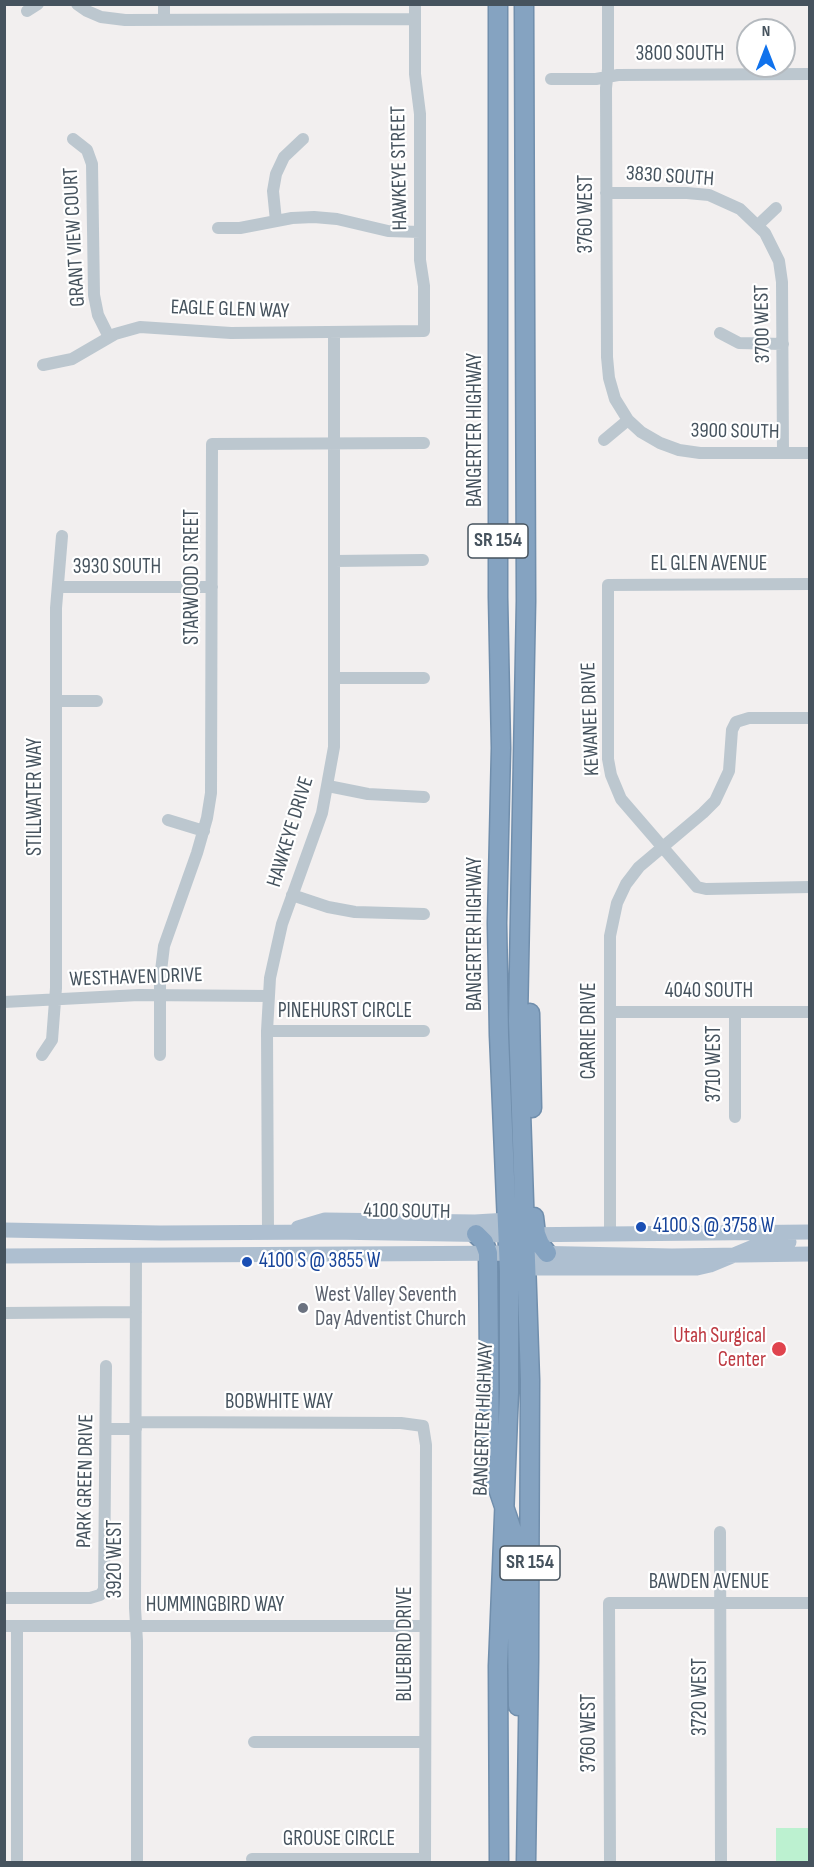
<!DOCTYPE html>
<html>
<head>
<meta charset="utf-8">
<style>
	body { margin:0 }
	#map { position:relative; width:814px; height:1867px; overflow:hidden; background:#f2efef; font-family:"Sofia Sans Condensed",sans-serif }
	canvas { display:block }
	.frame { position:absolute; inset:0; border:6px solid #46535e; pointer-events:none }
	.north { position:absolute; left:736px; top:18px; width:60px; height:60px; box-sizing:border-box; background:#fff; border:2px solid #b5babf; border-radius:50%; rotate:0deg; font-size:16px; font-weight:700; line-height:24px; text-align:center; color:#46535e }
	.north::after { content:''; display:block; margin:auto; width:21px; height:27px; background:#1072ec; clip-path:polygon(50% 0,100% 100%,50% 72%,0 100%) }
</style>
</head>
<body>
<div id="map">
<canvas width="814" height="1867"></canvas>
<div class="frame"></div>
<div class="north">N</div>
</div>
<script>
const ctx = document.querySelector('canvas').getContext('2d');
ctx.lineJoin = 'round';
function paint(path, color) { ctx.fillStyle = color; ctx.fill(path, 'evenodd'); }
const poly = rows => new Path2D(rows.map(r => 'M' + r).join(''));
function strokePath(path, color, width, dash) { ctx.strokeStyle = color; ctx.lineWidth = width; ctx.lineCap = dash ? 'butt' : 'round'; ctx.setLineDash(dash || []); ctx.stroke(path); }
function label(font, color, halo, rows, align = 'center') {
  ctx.font = font + ' "Sofia Sans Condensed",sans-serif'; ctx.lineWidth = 4.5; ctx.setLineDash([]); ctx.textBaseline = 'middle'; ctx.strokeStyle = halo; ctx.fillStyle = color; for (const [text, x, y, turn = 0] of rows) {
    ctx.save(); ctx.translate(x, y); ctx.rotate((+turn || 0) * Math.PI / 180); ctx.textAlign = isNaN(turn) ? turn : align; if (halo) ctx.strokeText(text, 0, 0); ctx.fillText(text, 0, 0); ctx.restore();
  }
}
paint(poly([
	[776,1828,809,1828,809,1862,776,1862]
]), '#bcf1d0');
const highway = poly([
	[498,4,498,597,501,748,497,923,499,1035,509,1272,509,1392,498,1666,499,1862],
	[524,4,526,601,518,1021,530,1380,529,1661,526,1862],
	[530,1013,532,1108],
	[534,1217,536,1234,540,1244,547,1253],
	[476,1234,484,1242,488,1253,490,1458,493,1474,514,1536,516,1552,518,1706]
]);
strokePath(highway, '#708eac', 21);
strokePath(poly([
	[77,4,87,11,101,17,125,20,415,19],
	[164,4,164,20],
	[608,4,608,69,606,88,607,357,609,378,615,399,628,420,641,432,660,443,679,450,700,453,810,453],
	[27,11,38,4],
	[551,79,596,79,618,75,810,74],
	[73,139,87,150,92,164,94,295,98,315,109,337],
	[606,193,687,193,709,195,740,209,765,233,779,261,782,282,783,453],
	[276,221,273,191,276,174,284,157,303,139],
	[758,225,776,208],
	[218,228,240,228,292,218,314,217,337,219,388,231,420,232],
	[720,333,739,343,783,344],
	[43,365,72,359,115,334,140,327,231,333,424,331,424,286,420,260,420,114,415,74,415,4],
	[604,440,628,420],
	[334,561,423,560],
	[810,584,608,585,608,759,611,775,621,799,697,887,706,889,810,887],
	[58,587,212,587],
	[334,678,424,678],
	[56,701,97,701],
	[328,786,368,794,424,797],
	[168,820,204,831],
	[292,895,328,907,355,912,424,914],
	[4,1002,139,995,268,996],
	[610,1012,810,1012],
	[735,1012,735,1117],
	[267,1031,424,1031],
	[42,1055,52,1040,56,988,56,608,62,536],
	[160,1055,160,979,164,946,197,853,207,818,211,793,212,444,424,443],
	[268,1233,267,1031,270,978,282,924,322,813,334,747,334,332],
	[610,1233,610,936,617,903,626,884,639,867,703,813,715,801,729,771,732,730,736,722,749,718,810,718],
	[136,1255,135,1608,137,1641,137,1862],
	[4,1313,136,1312],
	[136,1422,401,1423,423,1426,426,1445,425,1862],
	[106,1429,136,1429],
	[720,1532,721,1862],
	[4,1598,90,1598,100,1595,104,1590,106,1366],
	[4,1626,425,1626],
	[17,1626,17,1862],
	[254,1742,425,1742],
	[252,1859,425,1859],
	[610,1862,609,1603,810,1603]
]), '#bcc7cf', 12);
strokePath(poly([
	[298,1228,325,1220,475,1222,508,1220,517,1215],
	[4,1230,160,1233,331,1232,508,1235,810,1232],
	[4,1256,526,1253,672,1256,810,1254],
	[517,1268,697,1268,710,1265,763,1243,789,1242]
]), '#aebfd0', 15);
strokePath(highway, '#85a3c1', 18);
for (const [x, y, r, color] of [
	[641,1227,6,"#1a4fb4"],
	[247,1262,6,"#1a4fb4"],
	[303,1308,6,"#6b7280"],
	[779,1349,8,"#e0444e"]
]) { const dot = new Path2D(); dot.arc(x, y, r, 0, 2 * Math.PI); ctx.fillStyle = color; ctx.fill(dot); strokePath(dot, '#fff', 2); }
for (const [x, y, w] of [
	[498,541,60],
	[530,1563,60]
]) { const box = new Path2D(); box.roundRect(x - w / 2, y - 17, w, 34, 4.5); ctx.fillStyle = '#fff'; ctx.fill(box); strokePath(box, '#46535e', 1.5); }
label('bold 20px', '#46535e', null, [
	["SR 154",498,541],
	["SR 154",530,1563]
]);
label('21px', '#46535e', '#fff', [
	["3800 SOUTH",680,55],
	["HAWKEYE STREET",400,168,-91],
	["3830 SOUTH",670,177,4],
	["3760 WEST",587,214,-90],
	["GRANT VIEW COURT",75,237,-93],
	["EAGLE GLEN WAY",230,310,2],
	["3700 WEST",763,324,-91],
	["BANGERTER HIGHWAY",476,430,-90],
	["3900 SOUTH",735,432,1],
	["EL GLEN AVENUE",709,565],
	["3930 SOUTH",117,568],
	["STARWOOD STREET",193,577,-90],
	["KEWANEE DRIVE",591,719,-92],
	["STILLWATER WAY",36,797,-90],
	["HAWKEYE DRIVE",291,832,-73],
	["BANGERTER HIGHWAY",476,934,-90],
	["WESTHAVEN DRIVE",136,978,-2],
	["4040 SOUTH",709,992],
	["PINEHURST CIRCLE",345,1012],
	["CARRIE DRIVE",590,1031,-90],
	["3710 WEST",715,1064,-90],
	["4100 SOUTH",407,1212,1],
	["BOBWHITE WAY",279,1403],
	["BANGERTER HIGHWAY",484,1419,-88],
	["PARK GREEN DRIVE",86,1481,-89],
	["3920 WEST",116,1559,-90],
	["BAWDEN AVENUE",709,1583],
	["HUMMINGBIRD WAY",215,1606],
	["BLUEBIRD DRIVE",406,1644,-90],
	["3720 WEST",701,1697,-90],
	["3760 WEST",590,1733,-90],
	["GROUSE CIRCLE",339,1840]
]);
label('21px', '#164399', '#fff', [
	["4100 S @ 3758 W",653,1227],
	["4100 S @ 3855 W",259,1262]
], 'left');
label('21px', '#5b616d', '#fff', [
	["West Valley Seventh",315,1296],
	["Day Adventist Church",315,1320]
], 'left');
label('21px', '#be3a42', '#fff', [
	["Utah Surgical",766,1337],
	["Center",766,1361]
], 'right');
</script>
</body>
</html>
